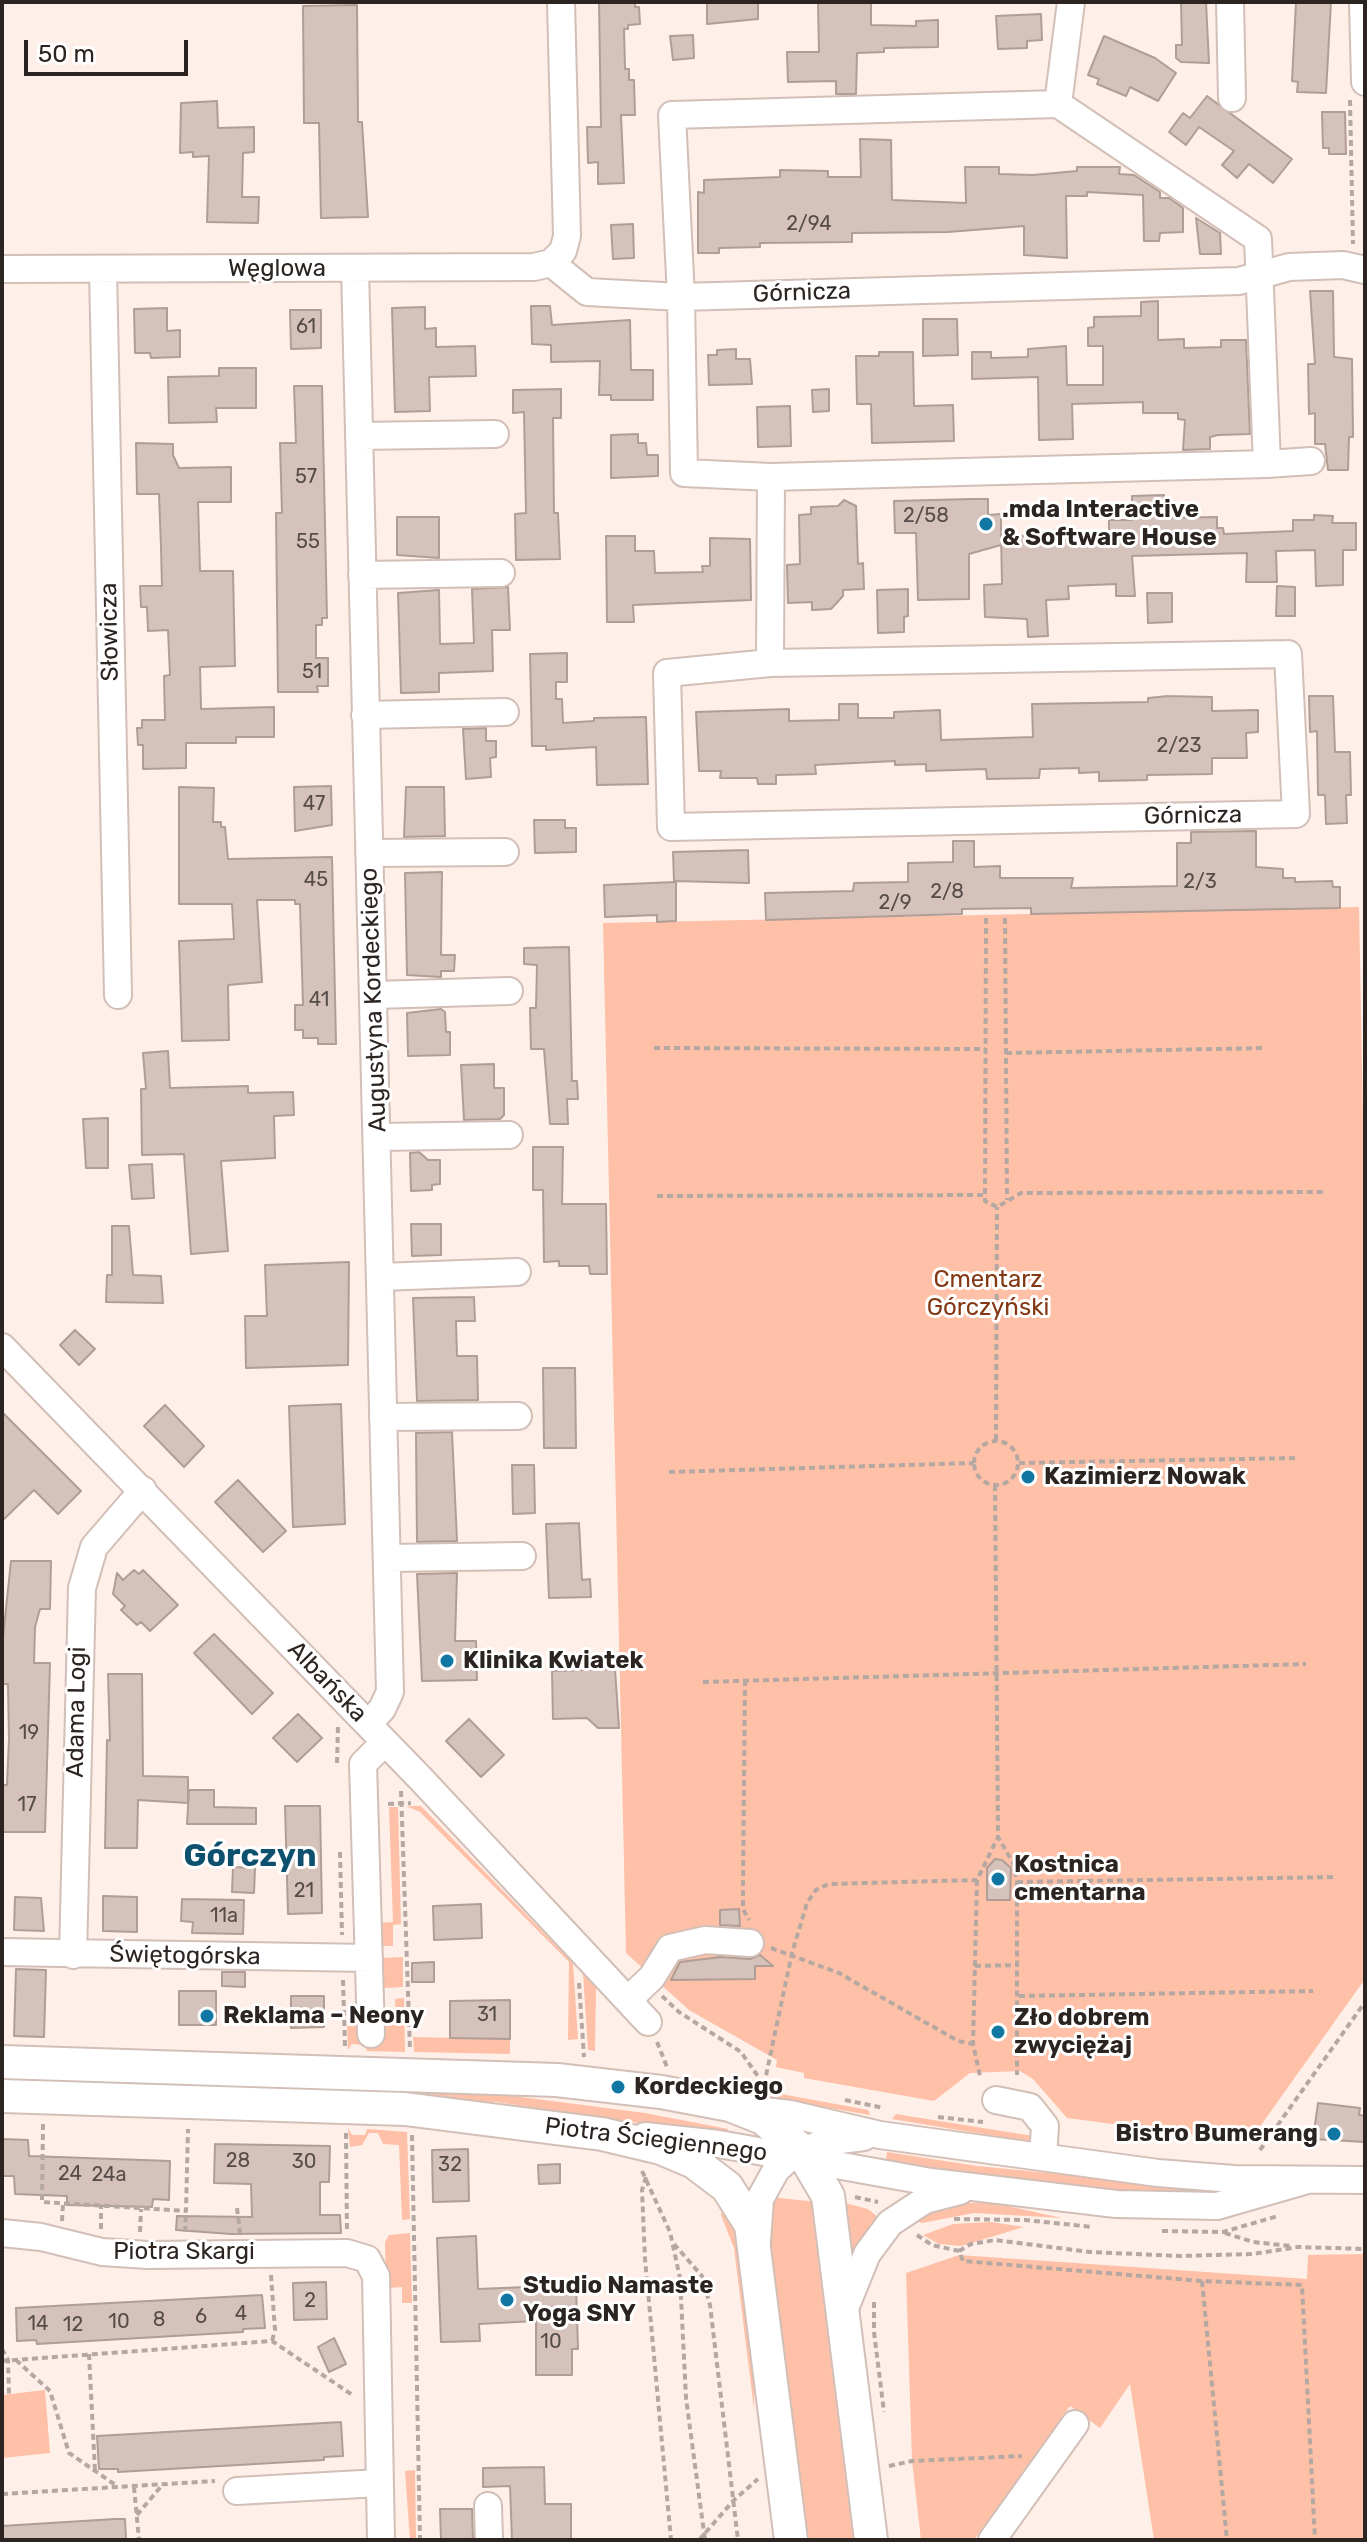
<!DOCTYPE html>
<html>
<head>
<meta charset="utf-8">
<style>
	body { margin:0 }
	#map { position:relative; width:1367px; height:2542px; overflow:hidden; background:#ffefe9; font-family:Rubik,sans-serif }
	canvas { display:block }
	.frame { position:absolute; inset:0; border:4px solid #2b2421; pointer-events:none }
	.scale { position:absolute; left:24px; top:40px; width:164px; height:36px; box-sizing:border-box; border:4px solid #2b2421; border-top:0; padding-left:10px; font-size:24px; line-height:28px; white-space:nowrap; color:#2b2421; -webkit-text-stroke:6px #fff; paint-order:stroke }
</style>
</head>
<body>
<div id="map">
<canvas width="1367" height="2542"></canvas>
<div class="frame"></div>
<div class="scale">50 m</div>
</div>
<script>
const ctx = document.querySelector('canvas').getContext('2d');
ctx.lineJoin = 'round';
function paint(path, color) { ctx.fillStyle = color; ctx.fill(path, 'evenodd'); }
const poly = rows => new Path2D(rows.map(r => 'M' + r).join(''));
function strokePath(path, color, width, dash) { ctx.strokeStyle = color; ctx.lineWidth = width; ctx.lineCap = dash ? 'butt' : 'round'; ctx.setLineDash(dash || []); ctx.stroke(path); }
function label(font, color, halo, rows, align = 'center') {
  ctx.font = font + ' Rubik,sans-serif'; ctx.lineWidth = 6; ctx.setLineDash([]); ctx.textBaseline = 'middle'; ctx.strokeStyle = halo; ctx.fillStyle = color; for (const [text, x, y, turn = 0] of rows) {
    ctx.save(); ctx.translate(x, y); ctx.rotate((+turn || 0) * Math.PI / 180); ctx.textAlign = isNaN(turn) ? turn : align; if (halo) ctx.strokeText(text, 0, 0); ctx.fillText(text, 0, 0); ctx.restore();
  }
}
paint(poly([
	[1359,907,1365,1230,1365,1979,1249,2142,1067,2118,1033,2079,1020,2071,970,2073,934,2101,804,2078,804,2073,776,2067,777,2060,689,2010,626,1953,603,923],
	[406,1806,421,1806,573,1963,578,2039,568,2040,569,1962,420,1812],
	[389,1807,398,1807,401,1924,393,1925,393,1946,383,1946,377,1940,376,1923,393,1922],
	[403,1957,403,1987,385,1988,378,1982,378,1964,383,1958],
	[590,1969,596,1987,595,2051,588,2050,583,1973],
	[404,1998,405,2052,367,2051,365,2045,352,2044,348,2050,347,2026,396,2025,395,1999],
	[413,2037,510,2039,510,2054,414,2052],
	[2,2075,490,2093,645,2113,728,2129,727,2136,496,2102,401,2096,2,2084],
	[754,2089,868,2110,870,2115,753,2095],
	[896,2114,1039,2137,1030,2142,892,2119],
	[348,2128,352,2135,365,2135,367,2129,407,2132,410,2219,402,2220,399,2145,383,2144,378,2133,369,2133,362,2145,350,2147],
	[887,2152,977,2166,1211,2189,1213,2193,1173,2195,1007,2180,886,2161],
	[771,2197,817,2202,860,2540,803,2540,769,2237],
	[724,2202,737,2224,755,2353,754,2409,734,2248,721,2215],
	[845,2203,868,2209,879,2218,853,2257],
	[962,2203,994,2203,1062,2218,974,2213,922,2223,912,2219],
	[991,2222,1024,2227,961,2246,939,2244,923,2235,953,2224],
	[410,2233,412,2303,402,2303,402,2287,386,2288,385,2242,389,2235],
	[1365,2254,1365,2540,1154,2540,1130,2384,1100,2428,1070,2406,974,2540,921,2540,912,2461,906,2273,959,2255,1307,2279,1308,2255],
	[45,2390,50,2453,2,2458,2,2395],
	[415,2470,416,2540,410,2540,405,2471]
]), '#fec0a6');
const building = poly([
	[599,2,635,2,635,7,639,7,640,24,628,25,628,29,624,29,625,69,629,69,629,80,634,80,635,115,621,115,624,183,598,184,598,162,588,163,587,127,601,127,599,2],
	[707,2,758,2,758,19,707,24,707,2],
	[818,2,871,2,871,25,916,26,916,21,938,20,938,47,884,48,884,52,857,53,856,94,836,94,836,81,788,82,787,52,819,52,818,2],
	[1181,2,1206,2,1209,63,1181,62,1176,58,1176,45,1182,45,1181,2],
	[1296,2,1331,2,1326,93,1297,92,1298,82,1292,81,1296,2],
	[357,5,358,122,362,122,368,217,321,218,319,123,304,123,303,6,357,5],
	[1041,14,1042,40,1027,41,1027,48,998,49,996,16,1041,14],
	[693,35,694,58,673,60,670,36,693,35],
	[1104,36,1155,58,1176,73,1158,101,1130,87,1126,96,1097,84,1099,79,1088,75,1104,36],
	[1207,96,1292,159,1273,183,1249,164,1237,178,1222,165,1234,151,1199,127,1186,145,1169,132,1183,113,1190,118,1207,96],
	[217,101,218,128,254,127,254,152,243,153,242,197,259,197,258,223,207,222,209,156,193,157,193,152,180,153,181,103,217,101],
	[1322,112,1345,112,1346,154,1329,154,1329,148,1323,148,1322,112],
	[860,139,891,140,892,200,966,203,965,167,999,167,999,174,1033,175,1077,171,1077,167,1120,167,1119,174,1134,175,1160,192,1160,198,1169,198,1183,208,1183,232,1160,233,1159,241,1144,241,1143,195,1087,192,1087,196,1066,196,1067,258,1024,255,1024,226,948,232,852,233,852,242,760,243,760,247,719,248,719,253,698,253,698,192,704,193,704,180,780,177,780,170,828,171,828,177,861,177,860,139],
	[1196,218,1220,233,1221,254,1200,254,1196,218],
	[633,224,634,258,613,259,611,225,633,224],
	[1310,291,1333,291,1334,357,1352,359,1353,437,1349,437,1348,470,1328,470,1325,444,1315,444,1315,413,1309,414,1308,364,1315,364,1310,291],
	[1158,301,1158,340,1184,339,1184,348,1221,347,1221,340,1246,340,1250,434,1218,435,1210,437,1210,449,1183,450,1185,420,1178,419,1178,413,1143,413,1143,402,1072,404,1073,439,1039,440,1038,377,972,379,972,352,991,352,991,358,1028,357,1028,349,1066,346,1067,385,1103,385,1103,346,1088,346,1088,328,1094,327,1094,317,1141,316,1141,302,1158,301],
	[531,306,550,306,552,325,630,320,631,370,653,370,653,400,611,400,611,395,599,395,600,361,551,362,551,345,532,344,531,306],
	[425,307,425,329,436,328,436,347,475,346,476,376,429,377,430,411,395,412,392,308,425,307],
	[167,308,167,331,180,330,180,357,151,358,150,353,135,353,134,309,167,308],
	[290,310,321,310,321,348,291,349,290,310],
	[923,319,957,319,958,355,923,356,923,319],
	[736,349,736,359,750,359,752,384,709,385,708,355,717,355,717,350,736,349],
	[879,352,913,352,914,406,953,405,954,441,872,443,871,404,857,404,856,356,879,356,879,352],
	[219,368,256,368,256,408,216,408,217,422,169,423,168,377,219,376,219,368],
	[294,386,322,386,327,618,322,618,322,625,316,625,316,658,328,658,328,686,317,686,318,692,278,692,276,513,282,513,280,443,296,443,294,386],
	[561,389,561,418,553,418,554,513,558,513,560,559,516,560,515,514,526,513,524,412,513,413,513,390,561,389],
	[829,389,829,411,813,412,812,390,829,389],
	[790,406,791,446,758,447,757,407,790,406],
	[638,434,638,443,646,443,647,455,658,455,658,476,611,478,611,435,638,434],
	[136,443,173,444,173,455,179,468,231,467,231,502,198,502,200,571,233,571,235,666,200,667,201,709,274,707,274,737,236,737,236,743,186,743,186,768,143,769,143,745,138,745,137,728,142,728,142,720,165,720,164,676,170,675,168,630,148,631,147,607,141,607,140,586,162,586,161,547,159,494,137,494,136,443],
	[1164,495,1164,518,1217,517,1217,528,1223,528,1224,534,1293,531,1293,520,1314,520,1314,515,1333,516,1332,523,1356,523,1356,550,1343,550,1343,585,1316,586,1315,550,1276,551,1277,582,1246,582,1247,553,1132,556,1135,596,1116,596,1116,584,1068,586,1069,599,1046,600,1048,636,1028,637,1027,619,985,617,984,585,1002,584,1001,533,1017,536,1109,531,1109,520,1132,520,1132,496,1164,495],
	[972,499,988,499,988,515,1001,514,1001,545,969,554,969,599,918,600,916,533,895,533,894,501,972,499],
	[844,500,856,506,858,564,863,563,864,589,843,590,843,596,831,609,812,610,812,602,788,603,787,565,800,564,799,515,811,514,811,507,838,506,844,500],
	[397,517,439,517,439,558,397,555,397,517],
	[606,536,635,536,635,551,654,551,655,573,703,572,702,566,710,566,710,538,750,539,751,600,633,605,634,622,607,622,606,536],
	[1277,586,1295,587,1295,616,1276,616,1277,586],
	[508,587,510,630,492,630,493,671,439,673,439,692,401,693,398,593,439,590,440,644,474,643,472,589,508,587],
	[908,589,908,616,904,617,904,632,878,633,877,590,908,589],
	[1147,593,1172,593,1172,622,1148,623,1147,593],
	[567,653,567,682,556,682,556,699,562,699,563,723,594,721,594,718,646,717,648,784,597,785,596,747,546,750,546,746,532,746,530,654,567,653],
	[1168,696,1212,697,1212,711,1258,710,1258,732,1246,733,1247,758,1212,758,1212,774,1147,775,1147,780,1099,781,1099,772,1079,773,1079,768,1040,769,1039,778,987,779,986,769,926,771,926,764,895,765,895,761,815,765,816,774,776,775,776,784,758,784,757,778,720,778,721,771,699,771,696,712,789,709,789,721,839,720,839,704,858,704,858,718,894,718,894,712,940,710,941,740,1033,737,1032,704,1148,702,1148,698,1168,696],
	[1309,696,1333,696,1335,752,1350,752,1351,795,1346,795,1347,823,1326,824,1325,795,1318,795,1317,731,1310,732,1309,696],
	[486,728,486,741,496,741,496,757,490,758,491,777,466,779,463,729,486,728],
	[331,786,332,825,295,831,294,787,331,786],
	[179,787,214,788,213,822,221,822,221,827,225,827,228,859,332,857,336,1044,318,1044,318,1038,303,1038,303,1030,295,1030,295,1005,303,1005,300,904,295,904,295,900,257,900,262,982,228,985,229,1040,182,1041,179,941,234,939,232,904,179,904,179,787],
	[406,787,444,787,445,836,404,837,406,787],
	[534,820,565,820,565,828,576,828,576,852,535,853,534,820],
	[1256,831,1256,867,1283,869,1283,878,1295,878,1295,882,1332,881,1333,887,1340,887,1340,908,1031,914,1031,908,962,909,962,914,766,920,765,893,853,891,854,883,908,882,908,863,953,862,953,841,974,841,974,867,1000,866,1000,878,1073,878,1071,888,1177,886,1177,843,1191,843,1191,832,1256,831],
	[748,850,749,883,674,881,673,852,748,850],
	[442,872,441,955,455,955,454,971,441,971,441,977,407,975,405,873,442,872],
	[676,882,676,921,657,922,657,915,605,917,604,885,676,882],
	[569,947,572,1081,577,1081,578,1099,567,1099,568,1124,550,1124,544,1049,531,1049,530,1008,536,1008,537,965,524,964,524,948,569,947],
	[441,1009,445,1012,446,1032,450,1032,450,1055,408,1056,407,1013,441,1009],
	[168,1051,170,1088,248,1086,248,1093,293,1092,294,1115,274,1116,275,1158,221,1161,228,1251,191,1254,184,1154,142,1155,141,1089,146,1089,143,1053,168,1051],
	[494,1064,494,1088,504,1088,504,1115,500,1119,464,1120,461,1065,494,1064],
	[108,1118,108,1168,86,1168,83,1119,108,1118],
	[533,1147,563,1147,562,1204,606,1204,607,1274,590,1274,589,1266,559,1266,559,1261,544,1262,543,1190,533,1190,533,1147],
	[419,1152,428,1160,440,1160,440,1184,432,1185,432,1190,411,1191,410,1153,419,1152],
	[152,1164,154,1198,132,1199,129,1165,152,1164],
	[411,1224,441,1224,441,1255,412,1256,411,1224],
	[112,1226,129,1226,133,1275,161,1276,163,1303,106,1302,107,1275,112,1275,112,1226],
	[349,1262,348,1365,246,1368,245,1316,267,1316,265,1265,349,1262],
	[474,1297,475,1321,456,1321,457,1356,477,1356,478,1400,417,1401,413,1298,474,1297],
	[75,1330,95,1349,79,1365,60,1345,75,1330],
	[543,1368,575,1368,576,1448,544,1448,543,1368],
	[341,1404,345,1524,293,1527,289,1406,341,1404],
	[165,1405,204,1446,184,1467,144,1426,165,1405],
	[2,1412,81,1491,58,1514,34,1490,2,1521,2,1412],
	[452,1432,457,1541,417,1542,416,1433,452,1432],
	[512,1465,534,1465,535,1513,513,1514,512,1465],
	[238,1480,286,1531,263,1552,215,1502,238,1480],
	[579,1523,582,1580,590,1579,591,1597,549,1598,546,1524,579,1523],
	[11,1561,51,1561,50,1609,40,1609,35,1627,34,1663,50,1663,45,1832,2,1832,2,1785,7,1785,9,1739,8,1684,2,1684,2,1647,11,1561],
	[134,1570,139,1574,143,1570,178,1605,150,1631,141,1622,137,1625,121,1610,125,1606,113,1594,117,1573,123,1580,134,1570],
	[457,1573,455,1641,476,1641,477,1680,422,1681,417,1574,457,1573],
	[214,1634,273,1693,252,1714,194,1653,214,1634],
	[615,1669,619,1728,598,1728,587,1718,553,1719,552,1671,615,1669],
	[108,1674,142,1674,143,1776,188,1777,188,1803,138,1800,137,1848,105,1848,107,1740,110,1741,108,1674],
	[298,1714,322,1738,297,1762,273,1738,298,1714],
	[469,1719,504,1755,481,1777,446,1741,469,1719],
	[189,1790,214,1790,214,1807,256,1808,256,1824,187,1824,189,1790],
	[285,1806,320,1806,322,1913,288,1914,285,1806],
	[995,1859,1002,1860,1011,1868,1010,1900,987,1900,987,1868,995,1859],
	[233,1867,255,1868,254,1893,232,1892,233,1867],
	[103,1896,137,1897,137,1932,103,1931,103,1896],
	[15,1897,41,1898,44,1931,14,1930,15,1897],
	[182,1899,244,1900,243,1934,192,1933,193,1922,181,1921,182,1899],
	[481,1904,482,1938,434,1940,433,1906,481,1904],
	[739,1909,740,1926,720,1925,720,1910,739,1909],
	[760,1955,773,1966,755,1966,755,1979,671,1980,680,1962,721,1957,750,1959,760,1955],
	[434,1962,434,1982,412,1982,412,1963,434,1962],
	[16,1969,46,1970,44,2037,14,2036,16,1969],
	[222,1972,245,1972,245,1987,222,1986,222,1972],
	[179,1991,216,1991,216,2025,179,2025,179,1991],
	[291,1996,324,1996,324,2027,291,2028,291,1996],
	[510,2000,510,2039,450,2038,450,2001,510,2000],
	[1318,2103,1360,2108,1359,2115,1365,2116,1365,2142,1313,2139,1318,2103],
	[2,2139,28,2140,29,2156,170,2161,169,2200,153,2199,152,2207,67,2205,67,2196,15,2194,14,2176,2,2176,2,2139],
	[215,2144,330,2146,329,2182,320,2182,320,2215,340,2215,341,2233,231,2234,176,2230,177,2216,252,2217,251,2184,214,2183,215,2144],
	[468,2149,469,2201,433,2202,432,2150,468,2149],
	[560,2164,560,2183,539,2184,538,2165,560,2164],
	[476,2236,478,2289,576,2285,578,2349,572,2349,572,2375,536,2375,536,2321,479,2324,480,2341,441,2342,437,2238,476,2236],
	[326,2282,327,2319,294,2320,293,2283,326,2282],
	[262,2295,265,2328,243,2329,243,2332,37,2344,36,2340,17,2341,16,2308,262,2295],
	[334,2338,346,2364,329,2372,318,2347,334,2338],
	[341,2422,343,2456,324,2457,324,2460,118,2472,118,2469,99,2469,97,2436,341,2422],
	[544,2467,545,2504,571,2504,571,2540,512,2540,510,2486,483,2487,483,2468,544,2467],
	[440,2509,472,2509,473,2540,441,2540,440,2509],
	[115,2519,125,2519,126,2539,2,2540,2,2526,115,2519]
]);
paint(building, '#d5c2bb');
strokePath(building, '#af9d96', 2);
const minor = poly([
	[1230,2,1232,98],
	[1363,2,1365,82],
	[1058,104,672,115,681,297,1239,281,1289,267,1343,265,1365,270],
	[1058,104,1071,2],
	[551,263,587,292,681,297,684,473,771,477,1267,464,1258,239,1058,104],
	[355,268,390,1692,382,1709,368,1724],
	[2,269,534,267,551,263,563,251,567,236,561,2],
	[103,269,118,995],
	[359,436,495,434],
	[1267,464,1311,461],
	[362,575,501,573],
	[1288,654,1296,814,671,827,667,673,770,663,1288,654],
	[770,663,771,477],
	[365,715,505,712],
	[369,853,505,852],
	[375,995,509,991],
	[379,1137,509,1135],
	[380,1277,517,1272],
	[2,1347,421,1779,648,2022],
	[383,1417,518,1416],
	[388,1558,522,1556],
	[2,1952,369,1958],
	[73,1955,82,1588,94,1547,143,1490],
	[628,2000,652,1977,670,1948,705,1940,750,1943],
	[371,2034,363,1764,385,1742],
	[996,2100,1030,2107,1045,2126,1043,2157],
	[746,2109,790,2114,880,2135,1158,2173,1234,2179,1365,2180],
	[645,2136,719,2144,931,2182,1116,2204,1217,2206,1304,2181],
	[2,2233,41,2237,102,2252,148,2255,347,2253,367,2259,376,2276,381,2540],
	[757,2241,760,2199,776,2170,789,2158,824,2142,864,2137],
	[844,2311,867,2254,890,2223,925,2200,960,2191],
	[237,2491,379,2483],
	[488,2506,489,2540],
	[992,2540,1075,2424]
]);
const major = poly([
	[2,2062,557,2080,661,2092,730,2105,763,2118,801,2150,828,2196,871,2540],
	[2,2096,405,2109,602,2134,661,2148,694,2162,727,2187,751,2225,791,2540]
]);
strokePath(minor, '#d2bfb7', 30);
strokePath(major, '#d2bfb7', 36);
strokePath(poly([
	[1350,100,1353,244],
	[986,918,985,1201,997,1207,1021,1193,1323,1192],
	[1005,918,1007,1200],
	[654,1048,985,1049],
	[1006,1053,1266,1048],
	[657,1196,985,1195],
	[996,1440,997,1207],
	'974 1463a22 22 0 1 1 44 0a22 22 0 1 1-44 0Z',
	[1019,1463,1296,1458],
	[669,1472,974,1463],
	[995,1485,998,1837,1013,1863,1017,1882,1017,2075],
	[745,1680,743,1886,743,1909,749,1920],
	[703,1682,1306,1664],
	[337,1763,338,1725],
	[401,1791,410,2050],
	[388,1804,411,1803],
	[340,1852,342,1935],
	[977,1880,973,2044,980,2076],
	[1017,1882,1337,1877],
	[771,1948,839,1973,958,2041,973,2044],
	[975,1966,1019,1965],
	[343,1980,345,2047],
	[579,1983,584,2057],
	[662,1996,679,2012,741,2052,764,2085],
	[1019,1996,1313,1991],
	[657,2042,667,2067],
	[764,2085,792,1953,807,1903,816,1890,828,1884,977,1880,998,1837],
	[845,2100,884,2108],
	[938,2117,983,2122],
	[43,2124,42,2202,186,2211,188,2129],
	[346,2133,347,2232],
	[412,2135,420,2540],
	[1260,2150,1365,2002],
	[642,2171,670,2232,680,2278,686,2398,705,2540],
	[646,2177,642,2190,645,2259,671,2540],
	[855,2197,878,2202],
	[237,2208,240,2233],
	[954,2219,1025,2220,1093,2227],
	[62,2221,63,2203],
	[101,2229,101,2206],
	[1162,2231,1223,2232,1278,2216],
	[140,2232,141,2209],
	[185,2232,186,2211],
	[1225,2233,1253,2242,1291,2246],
	[917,2235,932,2245,959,2251,963,2261,1202,2281,1302,2285,1315,2540],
	[674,2244,702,2276,710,2305,738,2540],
	[959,2251,971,2244,995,2240,1090,2252,1180,2256,1252,2254,1298,2247,1365,2249],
	[271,2275,275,2330,272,2341],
	[1202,2281,1227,2540],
	[874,2302,874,2332,884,2412],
	[2,2349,8,2360,9,2394],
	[89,2354,95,2471],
	[16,2360,50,2391,69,2453,117,2486],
	[2,2361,272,2341,354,2396],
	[889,2466,912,2461,1022,2456],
	[134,2487,139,2540],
	[2,2494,215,2481],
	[137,2515,163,2484],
	[699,2540,734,2500,758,2479]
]), '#b5a8a3', 4, [6, 4]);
strokePath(minor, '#fff', 26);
strokePath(major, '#fff', 32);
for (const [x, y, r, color] of [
	[986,524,8,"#1076a2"],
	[1028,1477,8,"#1076a2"],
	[447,1661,8,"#1076a2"],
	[998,1879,8,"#1076a2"],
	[207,2016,8,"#1076a2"],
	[998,2032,8,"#1076a2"],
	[618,2087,8,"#1076a2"],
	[1334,2134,8,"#1076a2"],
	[507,2300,8,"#1076a2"]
]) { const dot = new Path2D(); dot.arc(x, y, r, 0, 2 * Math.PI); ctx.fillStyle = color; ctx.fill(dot); strokePath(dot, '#fff', 3); }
label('20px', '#564c48', null, [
	["2/94",809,224],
	["61",306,327],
	["57",306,477],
	["2/58",926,516],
	["55",308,542],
	["51",312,672],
	["2/23",1179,746],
	["47",314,804],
	["45",316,880],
	["2/3",1200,882],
	["2/8",947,892],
	["2/9",895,903],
	["41",319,1000],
	["19",29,1733],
	["17",27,1805],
	["21",304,1891],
	["11a",224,1916],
	["31",487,2015],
	["28",238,2161],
	["30",304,2162],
	["32",450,2165],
	["24",70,2174],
	["24a",109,2175],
	["2",310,2301],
	["4",241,2314],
	["6",201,2317],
	["8",159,2320],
	["10",119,2322],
	["14",38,2324],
	["12",73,2325],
	["10",551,2342]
]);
label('24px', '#2b2421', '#fff', [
	["Węglowa",277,269],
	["Górnicza",802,293,-2],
	["Słowicza",110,632,-91],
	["Górnicza",1193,816,-1],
	["Augustyna Kordeckiego",374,1000,-92],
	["Albańska",327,1682,46],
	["Adama Logi",77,1712,-89],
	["Świętogórska",185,1956,1],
	["Piotra Ściegiennego",656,2140,7],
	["Piotra Skargi",184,2252]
]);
label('bold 24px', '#2b2421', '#fff', [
	[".mda Interactive",1002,510],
	["& Software House",1002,538],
	["Kazimierz Nowak",1044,1477],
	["Klinika Kwiatek",463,1661],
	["Kostnica",1014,1865],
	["cmentarna",1014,1893],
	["Reklama – Neony",223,2016],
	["Zło dobrem",1014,2018],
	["zwyciężaj",1014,2046],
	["Kordeckiego",634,2087],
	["Bistro Bumerang",1318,2134,"right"],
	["Studio Namaste",523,2286],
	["Yoga SNY",523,2314]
], 'left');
label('24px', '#833712', '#fff', [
	["Cmentarz",988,1280],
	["Górczyński",988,1308]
]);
label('bold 32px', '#0e516f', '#fff', [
	["Górczyn",250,1857]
]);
</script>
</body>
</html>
